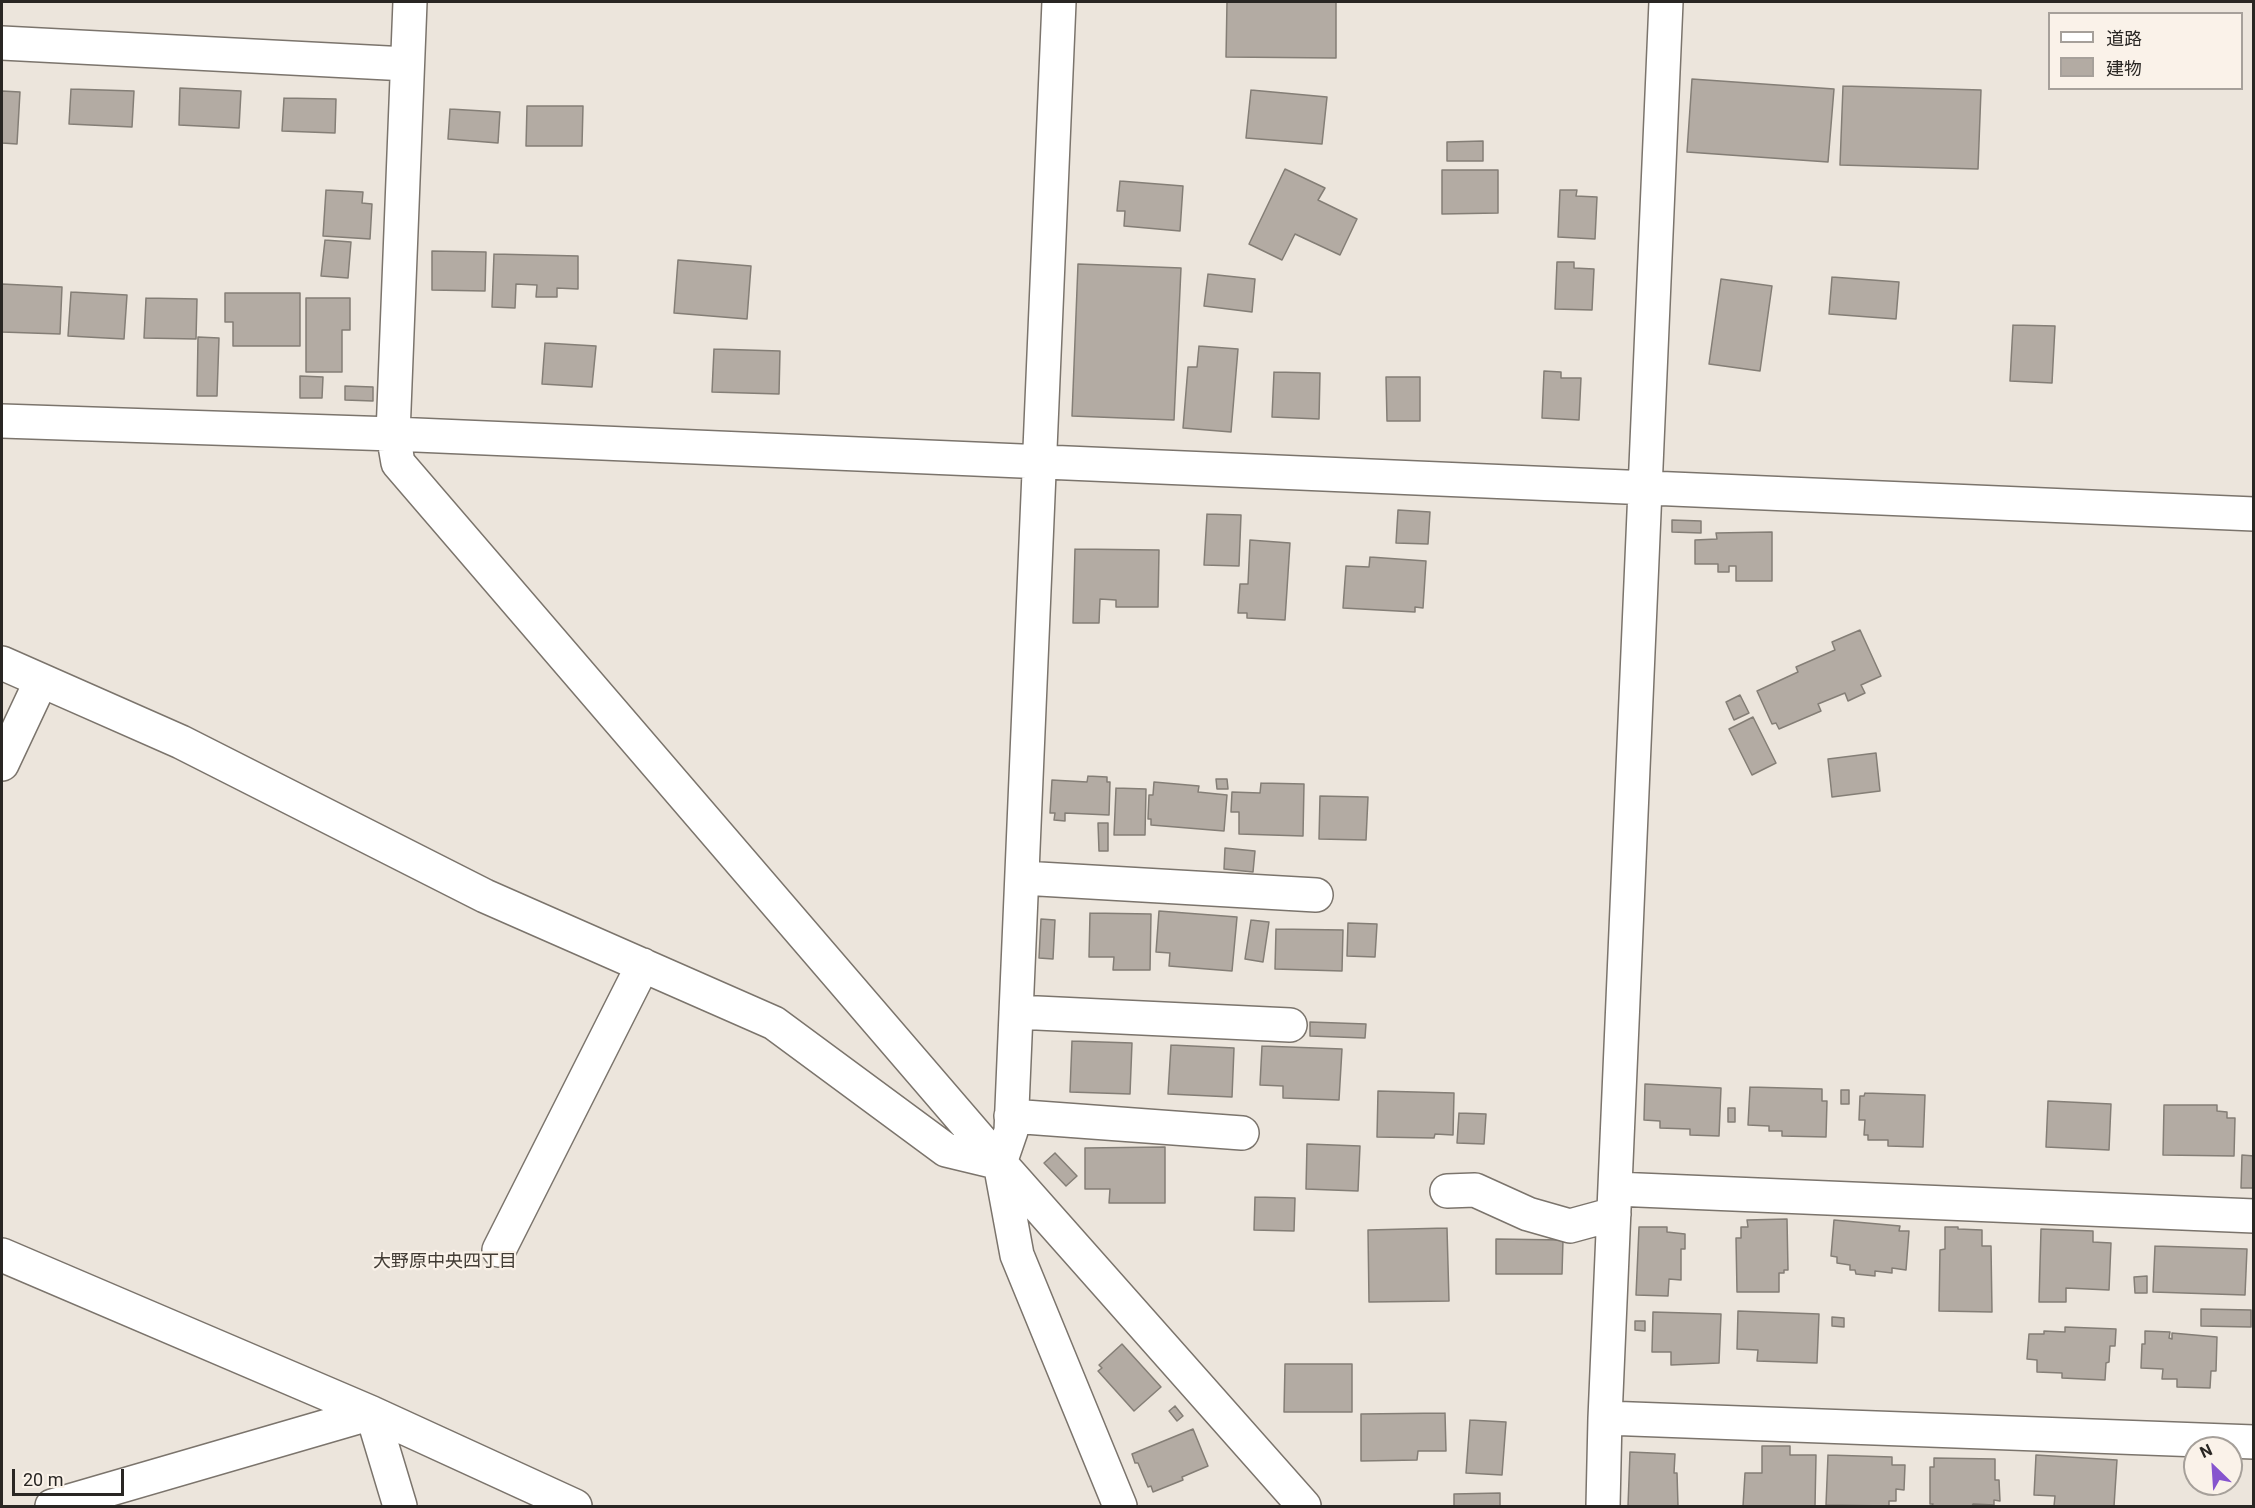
<!DOCTYPE html>
<html>
<head>
<meta charset="utf-8">
<style>
	body { margin:0 }
	#map { position:relative; width:2255px; height:1508px; overflow:hidden; background:#ece5dc; font-family:Roboto,"Noto Sans JP",sans-serif }
	canvas { display:block }
	.frame { position:absolute; inset:0; border:3px solid #292623; pointer-events:none }
	.legend { position:absolute; left:2048px; top:12px; width:195px; height:78px; box-sizing:border-box; background:#faf2e9; border:2px solid #a6a09a; margin:0; padding:8px 10px; list-style:none; font-size:18px; color:#292623 }
	.legend li { display:flex; align-items:center; gap:12px; height:30px }
	.legend b { width:30px; border:2px solid #a6a09a }
	.north { position:absolute; left:2183px; top:1436px; width:60px; height:60px; box-sizing:border-box; background:#faf2e9; border:2px solid #a6a09a; border-radius:50%; rotate:335deg; font-size:16px; font-weight:700; line-height:24px; text-align:center; color:#292623 }
	.north::after { content:''; display:block; margin:auto; width:21px; height:27px; background:#8655ce; clip-path:polygon(50% 0,100% 100%,50% 72%,0 100%) }
	.scale { position:absolute; left:12px; top:1469px; width:112px; height:27px; box-sizing:border-box; border:3px solid #292623; border-top:0; padding-left:8px; font-size:18px; line-height:21px; white-space:nowrap; color:#292623; -webkit-text-stroke:4px #faf2e9; paint-order:stroke }
</style>
</head>
<body>
<div id="map">
<canvas width="2255" height="1508"></canvas>
<div class="frame"></div>
<ul class="legend">
<li><b style="height:8px;background:#fff"></b>道路</li>
<li><b style="height:16px;background:#b3aba3"></b>建物</li>
</ul>
<div class="north">N</div>
<div class="scale">20 m</div>
</div>
<script>
const ctx = document.querySelector('canvas').getContext('2d');
ctx.lineJoin = 'round';
function paint(path, color) { ctx.fillStyle = color; ctx.fill(path, 'evenodd'); }
const poly = rows => new Path2D(rows.map(r => 'M' + r).join(''));
function strokePath(path, color, width, dash) { ctx.strokeStyle = color; ctx.lineWidth = width; ctx.lineCap = dash ? 'butt' : 'round'; ctx.setLineDash(dash || []); ctx.stroke(path); }
function label(font, color, halo, rows, align = 'center') {
  ctx.font = font + ' Roboto,"Noto Sans JP",sans-serif'; ctx.lineWidth = 4.5; ctx.setLineDash([]); ctx.textBaseline = 'middle'; ctx.strokeStyle = halo; ctx.fillStyle = color; for (const [text, x, y, turn = 0] of rows) {
    ctx.save(); ctx.translate(x, y); ctx.rotate((+turn || 0) * Math.PI / 180); ctx.textAlign = isNaN(turn) ? turn : align; if (halo) ctx.strokeText(text, 0, 0); ctx.fillText(text, 0, 0); ctx.restore();
  }
}
const building = poly([
	[1227,2,1336,2,1336,58,1226,57,1227,2],
	[1692,79,1834,89,1828,162,1687,152,1692,79],
	[1843,86,1981,90,1978,169,1840,165,1843,86],
	[180,88,241,91,239,128,179,125,180,88],
	[71,89,134,91,132,127,69,124,71,89],
	[1251,90,1327,97,1322,144,1246,138,1251,90],
	[2,91,20,92,17,144,2,143,2,91],
	[284,98,336,99,335,133,282,131,284,98],
	[527,106,583,106,582,146,526,146,527,106],
	[450,109,500,112,498,143,448,139,450,109],
	[1483,141,1483,161,1447,161,1447,142,1483,141],
	[1285,169,1325,188,1318,200,1357,219,1340,255,1295,234,1282,260,1249,244,1285,169],
	[1442,170,1498,170,1498,213,1442,214,1442,170],
	[1120,181,1183,186,1180,231,1124,226,1125,211,1117,211,1120,181],
	[326,190,363,192,362,203,372,204,370,239,323,236,326,190],
	[1560,190,1577,190,1576,196,1597,197,1595,239,1558,237,1560,190],
	[325,240,351,242,348,278,321,276,325,240],
	[432,251,486,252,485,291,432,290,432,251],
	[494,254,578,256,578,289,557,288,557,297,536,297,537,285,516,284,515,308,492,307,494,254],
	[678,260,751,266,747,319,674,313,678,260],
	[1557,262,1574,262,1574,268,1594,269,1592,310,1555,309,1557,262],
	[1078,264,1181,268,1174,420,1072,416,1078,264],
	[1208,274,1255,279,1252,312,1204,306,1208,274],
	[1832,277,1899,282,1896,319,1829,314,1832,277],
	[1721,279,1772,286,1760,371,1709,364,1721,279],
	[2,284,62,287,60,334,2,332,2,284],
	[71,292,127,295,124,339,68,336,71,292],
	[225,293,300,293,300,346,233,346,233,322,225,322,225,293],
	[146,298,197,299,196,339,144,338,146,298],
	[306,298,350,298,350,330,342,330,342,372,306,372,306,298],
	[2013,325,2055,326,2052,383,2010,381,2013,325],
	[198,337,219,338,217,396,197,396,198,337],
	[545,343,596,346,592,387,542,384,545,343],
	[1199,346,1238,349,1231,432,1183,428,1188,367,1197,367,1199,346],
	[714,349,780,351,779,394,712,392,714,349],
	[1544,371,1561,372,1561,378,1581,378,1579,420,1542,418,1544,371],
	[1274,372,1320,373,1319,419,1272,417,1274,372],
	[300,376,323,377,322,398,300,398,300,376],
	[1386,377,1420,377,1420,421,1387,421,1386,377],
	[345,386,373,387,373,401,345,400,345,386],
	[1398,510,1430,512,1428,544,1396,543,1398,510],
	[1207,514,1241,515,1239,566,1204,565,1207,514],
	[1672,520,1701,521,1701,533,1672,532,1672,520],
	[1772,532,1772,581,1736,581,1736,566,1729,566,1729,572,1718,572,1718,564,1695,564,1695,540,1717,539,1716,533,1772,532],
	[1250,540,1290,543,1285,620,1247,618,1247,613,1238,613,1240,584,1248,584,1250,540],
	[1075,549,1159,550,1158,607,1116,607,1116,600,1100,599,1099,623,1073,623,1075,549],
	[1370,557,1426,561,1423,608,1415,607,1415,612,1343,608,1346,566,1369,567,1370,557],
	[1860,630,1881,676,1861,685,1865,693,1848,701,1845,693,1818,704,1821,711,1779,729,1776,723,1772,724,1757,691,1798,672,1796,667,1835,650,1832,642,1860,630],
	[1740,695,1749,713,1734,720,1726,702,1740,695],
	[1753,717,1776,763,1752,775,1729,729,1753,717],
	[1876,753,1880,791,1832,797,1828,759,1876,753],
	[1088,776,1107,777,1107,782,1110,782,1109,815,1065,813,1065,821,1054,820,1055,813,1050,813,1052,780,1087,782,1088,776],
	[1216,779,1227,779,1228,789,1217,789,1216,779],
	[1154,782,1199,786,1198,792,1227,795,1224,831,1151,825,1151,819,1148,819,1149,795,1153,795,1154,782],
	[1261,783,1304,784,1303,836,1239,834,1239,812,1231,812,1232,792,1260,793,1261,783],
	[1116,788,1146,789,1145,835,1114,835,1116,788],
	[1320,796,1368,797,1366,840,1319,839,1320,796],
	[1098,823,1108,823,1108,851,1099,851,1098,823],
	[1225,848,1255,851,1253,872,1224,869,1225,848],
	[1159,911,1237,917,1232,971,1169,966,1170,953,1156,952,1159,911],
	[1090,913,1151,914,1150,970,1113,970,1114,957,1089,957,1090,913],
	[1041,919,1055,920,1053,959,1039,958,1041,919],
	[1251,920,1269,922,1263,962,1245,959,1251,920],
	[1348,923,1377,924,1375,957,1347,956,1348,923],
	[1276,929,1343,930,1342,971,1275,969,1276,929],
	[1310,1022,1366,1024,1365,1038,1310,1036,1310,1022],
	[1072,1041,1132,1043,1130,1094,1070,1092,1072,1041],
	[1171,1045,1234,1048,1232,1097,1168,1094,1171,1045],
	[1262,1046,1342,1049,1339,1100,1283,1098,1283,1086,1260,1085,1262,1046],
	[1645,1084,1721,1088,1719,1136,1690,1135,1690,1129,1660,1128,1660,1121,1644,1120,1645,1084],
	[1750,1087,1822,1089,1822,1101,1827,1101,1826,1137,1782,1136,1782,1131,1769,1131,1769,1126,1748,1125,1750,1087],
	[1841,1090,1849,1090,1849,1104,1841,1104,1841,1090],
	[1378,1091,1454,1093,1453,1135,1435,1134,1434,1138,1377,1137,1378,1091],
	[1865,1093,1925,1095,1923,1147,1888,1146,1888,1140,1868,1140,1868,1135,1864,1135,1865,1120,1859,1120,1860,1096,1864,1096,1865,1093],
	[2048,1101,2111,1104,2109,1150,2046,1147,2048,1101],
	[2164,1105,2217,1105,2217,1111,2227,1112,2227,1118,2235,1118,2234,1156,2163,1155,2164,1105],
	[1728,1108,1735,1108,1735,1122,1728,1122,1728,1108],
	[1459,1113,1486,1114,1484,1144,1457,1143,1459,1113],
	[1307,1144,1360,1146,1358,1191,1306,1189,1307,1144],
	[1165,1147,1165,1203,1109,1203,1110,1189,1085,1189,1085,1148,1165,1147],
	[1055,1153,1077,1176,1066,1186,1044,1163,1055,1153],
	[2242,1155,2254,1156,2254,1188,2241,1188,2242,1155],
	[1255,1197,1295,1198,1294,1231,1254,1230,1255,1197],
	[1787,1219,1788,1270,1784,1270,1784,1273,1779,1273,1779,1292,1737,1292,1736,1238,1741,1238,1741,1227,1748,1227,1747,1220,1787,1219],
	[1834,1220,1900,1226,1899,1231,1909,1231,1906,1270,1892,1268,1892,1273,1875,1271,1875,1276,1856,1274,1855,1270,1850,1270,1850,1265,1837,1263,1837,1257,1831,1256,1834,1220],
	[1639,1227,1667,1227,1667,1232,1685,1234,1685,1249,1681,1249,1681,1280,1669,1279,1668,1296,1636,1295,1639,1227],
	[1945,1227,1958,1227,1958,1229,1982,1230,1982,1246,1991,1246,1992,1312,1939,1311,1940,1250,1945,1249,1945,1227],
	[1447,1228,1449,1301,1369,1302,1368,1230,1447,1228],
	[2041,1229,2093,1231,2093,1242,2111,1243,2109,1290,2066,1288,2066,1302,2039,1302,2041,1229],
	[1496,1239,1563,1240,1562,1274,1496,1274,1496,1239],
	[2155,1246,2247,1249,2245,1295,2153,1292,2155,1246],
	[2147,1276,2147,1293,2135,1293,2134,1277,2147,1276],
	[2201,1309,2251,1310,2251,1327,2201,1326,2201,1309],
	[1738,1311,1819,1314,1817,1363,1757,1361,1758,1350,1737,1349,1738,1311],
	[1653,1312,1721,1314,1719,1363,1671,1365,1671,1352,1652,1352,1653,1312],
	[1832,1317,1844,1318,1844,1327,1832,1326,1832,1317],
	[1635,1321,1645,1321,1645,1331,1635,1330,1635,1321],
	[2065,1327,2116,1329,2115,1346,2110,1346,2109,1362,2106,1363,2105,1380,2062,1378,2062,1373,2037,1372,2037,1360,2027,1359,2029,1334,2044,1334,2044,1331,2065,1332,2065,1327],
	[2145,1331,2170,1332,2169,1338,2172,1339,2172,1333,2217,1337,2216,1371,2211,1371,2210,1388,2177,1387,2177,1379,2162,1379,2163,1369,2141,1368,2142,1344,2145,1344,2145,1331],
	[1122,1344,1161,1387,1134,1411,1098,1371,1102,1368,1099,1365,1122,1344],
	[1285,1364,1352,1364,1352,1412,1284,1412,1285,1364],
	[1175,1406,1183,1416,1177,1421,1169,1411,1175,1406],
	[1445,1413,1446,1451,1418,1451,1417,1460,1361,1461,1361,1414,1445,1413],
	[1470,1420,1506,1422,1502,1475,1466,1473,1470,1420],
	[1193,1429,1208,1466,1182,1477,1183,1480,1153,1492,1151,1486,1148,1487,1138,1463,1135,1463,1132,1454,1193,1429],
	[1762,1446,1790,1446,1790,1455,1816,1455,1815,1506,1743,1506,1745,1473,1762,1473,1762,1446],
	[1630,1452,1675,1454,1674,1473,1677,1473,1678,1506,1628,1506,1630,1452],
	[1828,1455,1892,1457,1892,1465,1905,1465,1904,1490,1896,1489,1896,1501,1889,1501,1889,1506,1826,1505,1828,1455],
	[2036,1455,2117,1460,2114,1506,2054,1506,2055,1496,2034,1495,2036,1455],
	[1934,1458,1995,1459,1995,1480,1999,1480,2000,1501,1994,1500,1994,1505,1973,1504,1972,1506,1932,1506,1933,1504,1930,1504,1930,1467,1934,1467,1934,1458],
	[1500,1493,1500,1506,1454,1506,1454,1494,1500,1493]
]);
paint(building, '#b3aba3');
strokePath(building, '#847e76', 1.5);
const minor = poly([
	[410,2,393,434,398,463,1000,1163,1304,1506],
	[1059,2,1011,1131,1000,1163,1017,1255,1120,1506],
	[2,43,407,64],
	[2,421,393,434,2254,514],
	[2,663,181,742,485,896,774,1023,946,1150,1000,1163],
	[2,764,41,681],
	[1022,878,1316,895],
	[1016,1012,1290,1025],
	[1011,1116,1242,1133],
	[1615,1189,2254,1216],
	[1447,1191,1475,1190,1528,1214,1570,1226,1614,1214],
	[499,1250,643,965],
	[2,1255,372,1413,575,1506],
	[1605,1418,2254,1442],
	[52,1506,372,1413,400,1506],
	[1603,1506,1605,1418,1666,2]
]);
strokePath(minor, '#7b746c', 36);
strokePath(minor, '#fff', 33);
label('18px', '#423c35', '#faf2e9', [
	["大野原中央四丁目",445,1262]
]);
</script>
</body>
</html>
